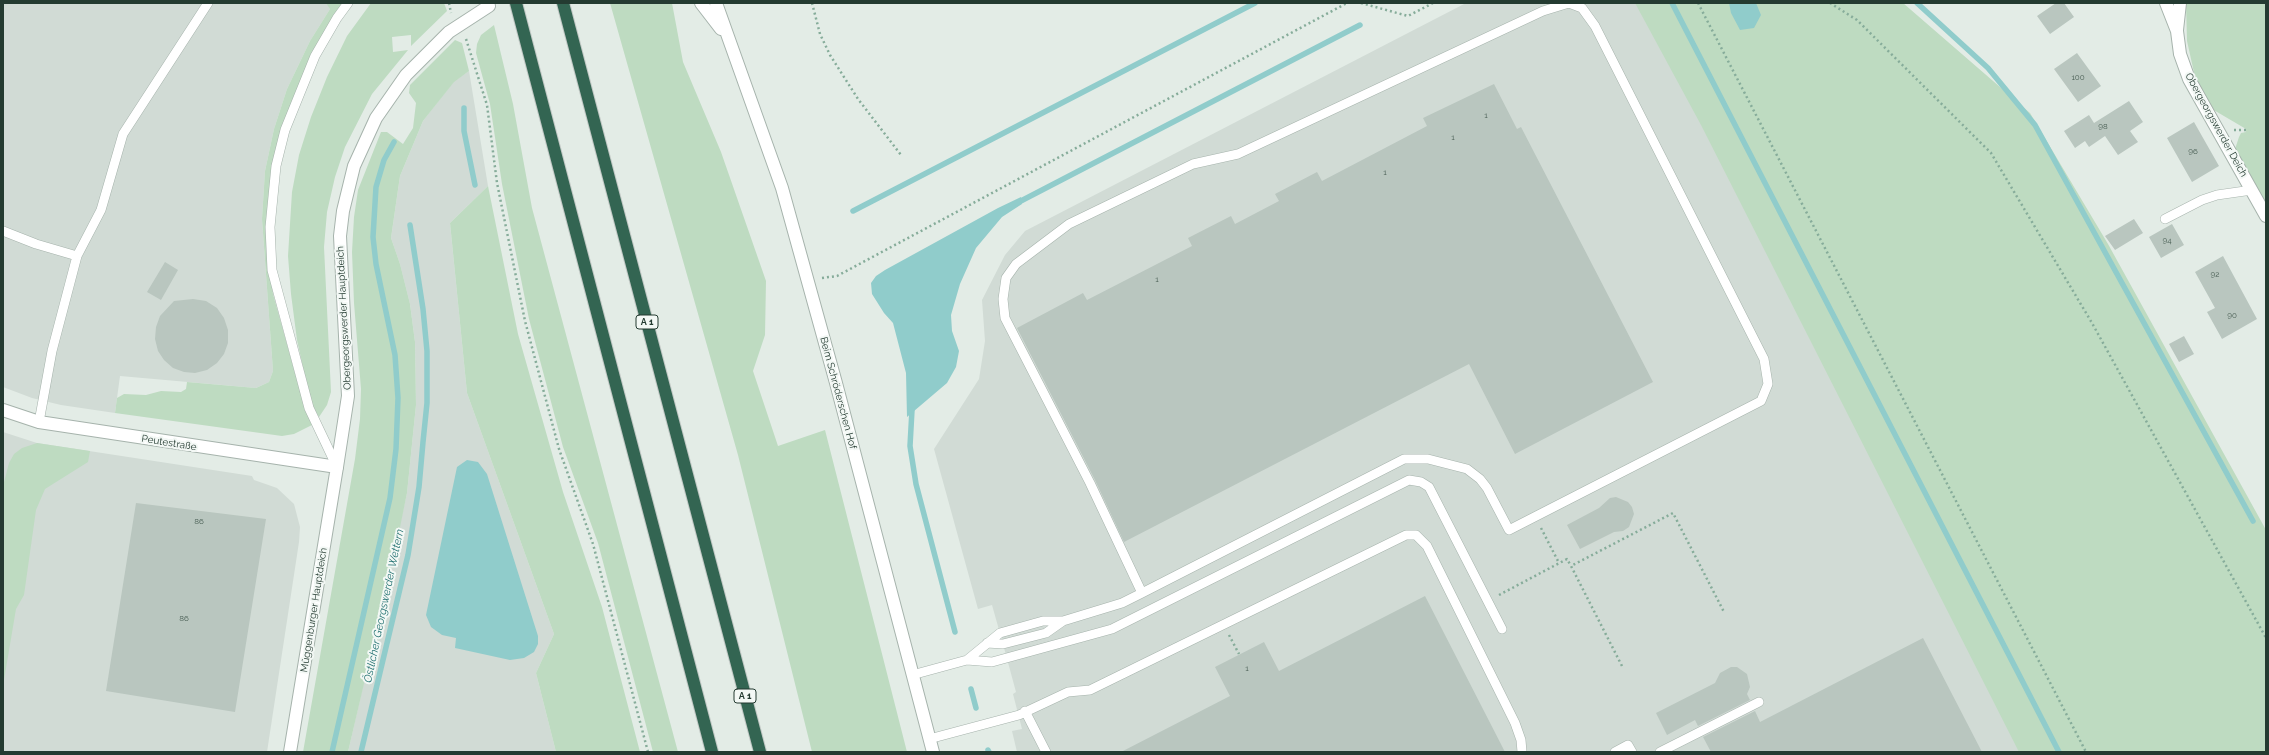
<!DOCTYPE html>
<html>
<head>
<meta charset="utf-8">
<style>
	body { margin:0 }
	#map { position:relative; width:2269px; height:755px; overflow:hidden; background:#e3ece6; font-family:Raleway,sans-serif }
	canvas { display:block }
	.frame { position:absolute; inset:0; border:4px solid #243b31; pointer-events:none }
</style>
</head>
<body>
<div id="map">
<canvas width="2269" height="755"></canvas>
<div class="frame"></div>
</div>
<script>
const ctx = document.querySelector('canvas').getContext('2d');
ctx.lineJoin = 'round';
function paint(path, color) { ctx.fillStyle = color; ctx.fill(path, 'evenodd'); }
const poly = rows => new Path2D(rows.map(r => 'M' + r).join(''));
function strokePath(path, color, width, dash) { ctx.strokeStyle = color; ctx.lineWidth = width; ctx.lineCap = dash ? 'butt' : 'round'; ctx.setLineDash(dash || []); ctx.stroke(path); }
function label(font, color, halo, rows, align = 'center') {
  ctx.font = font + ' Raleway,sans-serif'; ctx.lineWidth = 4; ctx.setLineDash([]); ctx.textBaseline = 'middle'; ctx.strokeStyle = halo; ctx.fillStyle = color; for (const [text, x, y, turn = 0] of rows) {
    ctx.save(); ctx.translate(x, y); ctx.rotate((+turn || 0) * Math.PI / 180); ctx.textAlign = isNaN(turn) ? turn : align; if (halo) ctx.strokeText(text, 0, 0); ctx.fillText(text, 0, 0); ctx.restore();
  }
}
paint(poly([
	[3,3,326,3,329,5,330,9,310,41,287,89,274,129,265,171,262,219,273,371,269,382,256,388,120,376,115,413,61,405,32,398,3,387],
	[1466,3,1643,3,2027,752,1017,752,1012,731,1022,729,1013,694,1016,692,1003,644,992,605,978,609,934,449,979,379,985,341,982,300,1005,255,1025,231],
	[469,71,488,186,450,223,467,393,554,634,536,673,556,752,348,752,407,493,416,405,415,342,410,304,400,264,391,238,400,176,423,121,454,81],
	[3,432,37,443,252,476,254,480,277,488,294,504,300,527,299,542,267,752,3,752]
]), '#d1dbd5');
paint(poly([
	[326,3,343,3,278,149,269,259,273,294,305,409,312,425,294,434,282,436,115,413,117,398,124,394,146,395,161,391,181,392,186,389,187,382,256,388,269,382,273,371,262,219,265,171,274,129,287,89,310,41,330,9],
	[371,3,444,3,447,11,411,46,411,35,392,37,393,52,408,50,372,94,345,147,335,177,327,212,324,247,331,392,327,405,319,417,313,407,304,372,297,340,291,294,288,256,292,192,299,155,311,117,327,77,347,36],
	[610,3,672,3,683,62,721,152,766,281,765,335,753,371,778,446,825,430,907,752,812,752,738,455],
	[1635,3,1903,3,2030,113,2108,244,2266,530,2266,752,2019,752,1701,125],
	[2186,3,2266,3,2266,205,2235,149,2239,137,2241,133,2246,132,2246,129,2212,109,2195,77,2187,41],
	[494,25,513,104,532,208,678,752,653,752,598,543,563,447,529,319,502,184,490,104,476,53,477,44,481,35],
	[455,40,462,43,469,71,454,82,423,121,400,176,391,238,400,264,410,304,415,342,416,405,407,493,396,547,348,752,303,752,355,459,360,419,361,389,354,303,352,252,354,217,358,190,381,132,387,132,403,144,413,128,416,103,409,93,410,85],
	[488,186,518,334,563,492,602,607,640,752,556,752,536,673,554,634,467,393,450,223],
	[37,443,90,451,88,462,45,489,36,510,24,595,16,609,3,686,3,486,9,463,14,454,22,448]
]), '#bedbc1');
paint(poly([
	[1729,3,1756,3,1761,15,1754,28,1740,30,1731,13],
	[1021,197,1022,204,1002,217,976,248,960,284,951,315,952,331,959,351,956,367,947,383,907,417,906,373,893,323,884,313,872,294,871,283,876,276,885,270,998,208],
	[467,460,478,462,487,474,538,636,538,644,534,652,524,658,510,660,455,648,456,638,442,635,431,627,426,615,457,467]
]), '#90cccb');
strokePath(poly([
	[1672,3,2059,752],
	[1917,3,1988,68,2035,125,2253,521],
	[464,108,464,131,475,185],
	[1017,203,1360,25],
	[853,211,1255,3],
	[912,410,910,446,916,484,955,632],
	[971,689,976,708],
	[988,750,989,752],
	[332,752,390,498,396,449,398,398,395,355,376,264,373,237,376,187,384,160,394,142],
	[361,752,408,555,419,487,423,442,427,403,427,351,423,309,410,225]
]), '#90cccb', 5.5);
paint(poly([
	[2056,3,2064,3,2074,17,2050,34,2037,16],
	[2077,53,2101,86,2078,102,2054,69],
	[1494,84,1517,129,1521,127,1653,382,1515,454,1469,364,1124,542,1095,480,1017,328,1083,293,1087,300,1192,246,1188,238,1231,216,1235,224,1279,201,1275,194,1317,172,1322,181,1427,126,1423,118],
	[2129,101,2143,122,2130,131,2138,142,2118,155,2105,136,2089,147,2085,141,2075,148,2064,131,2089,115,2094,123],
	[2194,122,2219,166,2192,182,2167,138],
	[2134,219,2143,233,2115,250,2105,236],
	[2172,224,2184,245,2161,258,2149,237],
	[2223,256,2257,319,2222,339,2207,312,2215,308,2195,272],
	[165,262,178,270,161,300,147,292],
	[193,299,206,301,217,308,224,318,228,330,228,343,224,354,217,363,207,370,195,373,184,372,173,368,164,360,158,351,155,339,156,327,160,316,174,301],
	[2184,336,2194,354,2179,362,2169,344],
	[1616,497,1628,502,1632,507,1634,514,1629,527,1623,531,1614,532,1580,549,1567,525,1599,508,1610,498],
	[136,503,266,519,235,712,106,691],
	[1425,596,1505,752,1121,752,1230,696,1215,667,1264,642,1279,671],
	[1923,638,1982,752,1711,752,1703,737,1755,711,1760,722],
	[1731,667,1737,667,1747,674,1750,687,1747,694,1750,700,1698,726,1695,720,1667,735,1656,713,1715,683,1720,673]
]), '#b9c6bf');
const service = poly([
	[2165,219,2202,200,2217,195,2252,190],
	[3,231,36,244,77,256],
	[39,422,52,351,77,256,101,210,123,134,208,3],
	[337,467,309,408,300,374,272,270,270,227,276,166,285,130,315,56,337,18,348,3],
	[987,643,1003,644,1046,633,1063,621],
	[967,660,1000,633,1043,621,1063,621,1122,603,1142,593,1404,459,1428,459,1467,469,1480,479,1487,488,1509,530,1761,401,1768,384,1764,359,1595,26,1582,8,1569,3,1543,11,1238,154,1193,164,1069,224,1016,264,1006,278,1003,299,1005,318,1090,483,1142,593],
	[912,675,967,660,992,662,1112,629,1409,480,1421,482,1429,487,1502,629],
	[1025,711,1046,752],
	[929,739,1019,715,1068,692,1090,690,1406,535,1416,535,1427,546,1515,723,1521,740,1522,752],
	[1615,752,1628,745,1632,752],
	[1660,752,1759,702]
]);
const minor = poly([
	[701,3,721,29],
	[716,3,782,188,836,383,933,752],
	[2166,3,2177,31,2180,54,2189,79,2266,216],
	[2177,30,2180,3],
	[337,467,348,396,340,236,343,211,354,166,376,118,406,75,449,32,489,6]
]);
const tertiary = poly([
	[3,410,39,422,337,467,290,752]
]);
const motorway = poly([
	[516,3,712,752],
	[563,3,760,752]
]);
strokePath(service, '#a6b3ac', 10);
strokePath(minor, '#a6b3ac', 14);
strokePath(tertiary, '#a6b3ac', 14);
strokePath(motorway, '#c2c8c5', 14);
strokePath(poly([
	[449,3,451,13],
	[812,3,820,34,830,55,858,99,901,155],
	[1361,3,1408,16,1433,3],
	[1698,3,2086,752],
	[1830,3,1857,20,1991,153,2092,323,2266,638],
	[466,39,487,105,497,183,525,321,559,449,593,544,648,752],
	[2234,130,2246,130],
	[822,278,837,276,1347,3],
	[1541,528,1559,563],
	[1499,595,1567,559,1571,566],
	[1229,635,1239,654],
	[1622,666,1571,566,1673,513,1724,612]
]), '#86ac9a', 2.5, [2, 3]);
strokePath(service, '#fff', 9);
strokePath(minor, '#fff', 12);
strokePath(tertiary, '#fff', 12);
strokePath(motorway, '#336552', 12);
label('8px', '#495e54', null, [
	["100",2078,78],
	["1",1486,116],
	["98",2103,127],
	["1",1453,138],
	["96",2193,152],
	["1",1385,173],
	["94",2167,241],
	["92",2215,275],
	["1",1157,280],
	["90",2232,316],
	["86",199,522],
	["86",184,619],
	["1",1247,669]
]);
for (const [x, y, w] of [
	[647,322,22],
	[745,696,22]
]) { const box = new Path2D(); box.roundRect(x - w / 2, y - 7, w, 14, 3); ctx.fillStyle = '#f3f8f5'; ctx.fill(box); strokePath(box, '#243b31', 1); }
label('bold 9px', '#243b31', null, [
	["A 1",647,322],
	["A 1",745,696]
]);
label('10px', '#243b31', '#f3f8f5', [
	["Obergeorgswerder Deich",2216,125,61],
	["Obergeorgswerder Hauptdeich",344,318,-93],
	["Beim Schröderschen Hof",838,393,75],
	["Peutestraße",169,443,9],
	["Müggenburger Hauptdeich",314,610,-81]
]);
label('italic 11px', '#247272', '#f3f8f5', [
	["Östlicher Georgswerder Wettern",384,606,-78]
]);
</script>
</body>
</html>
